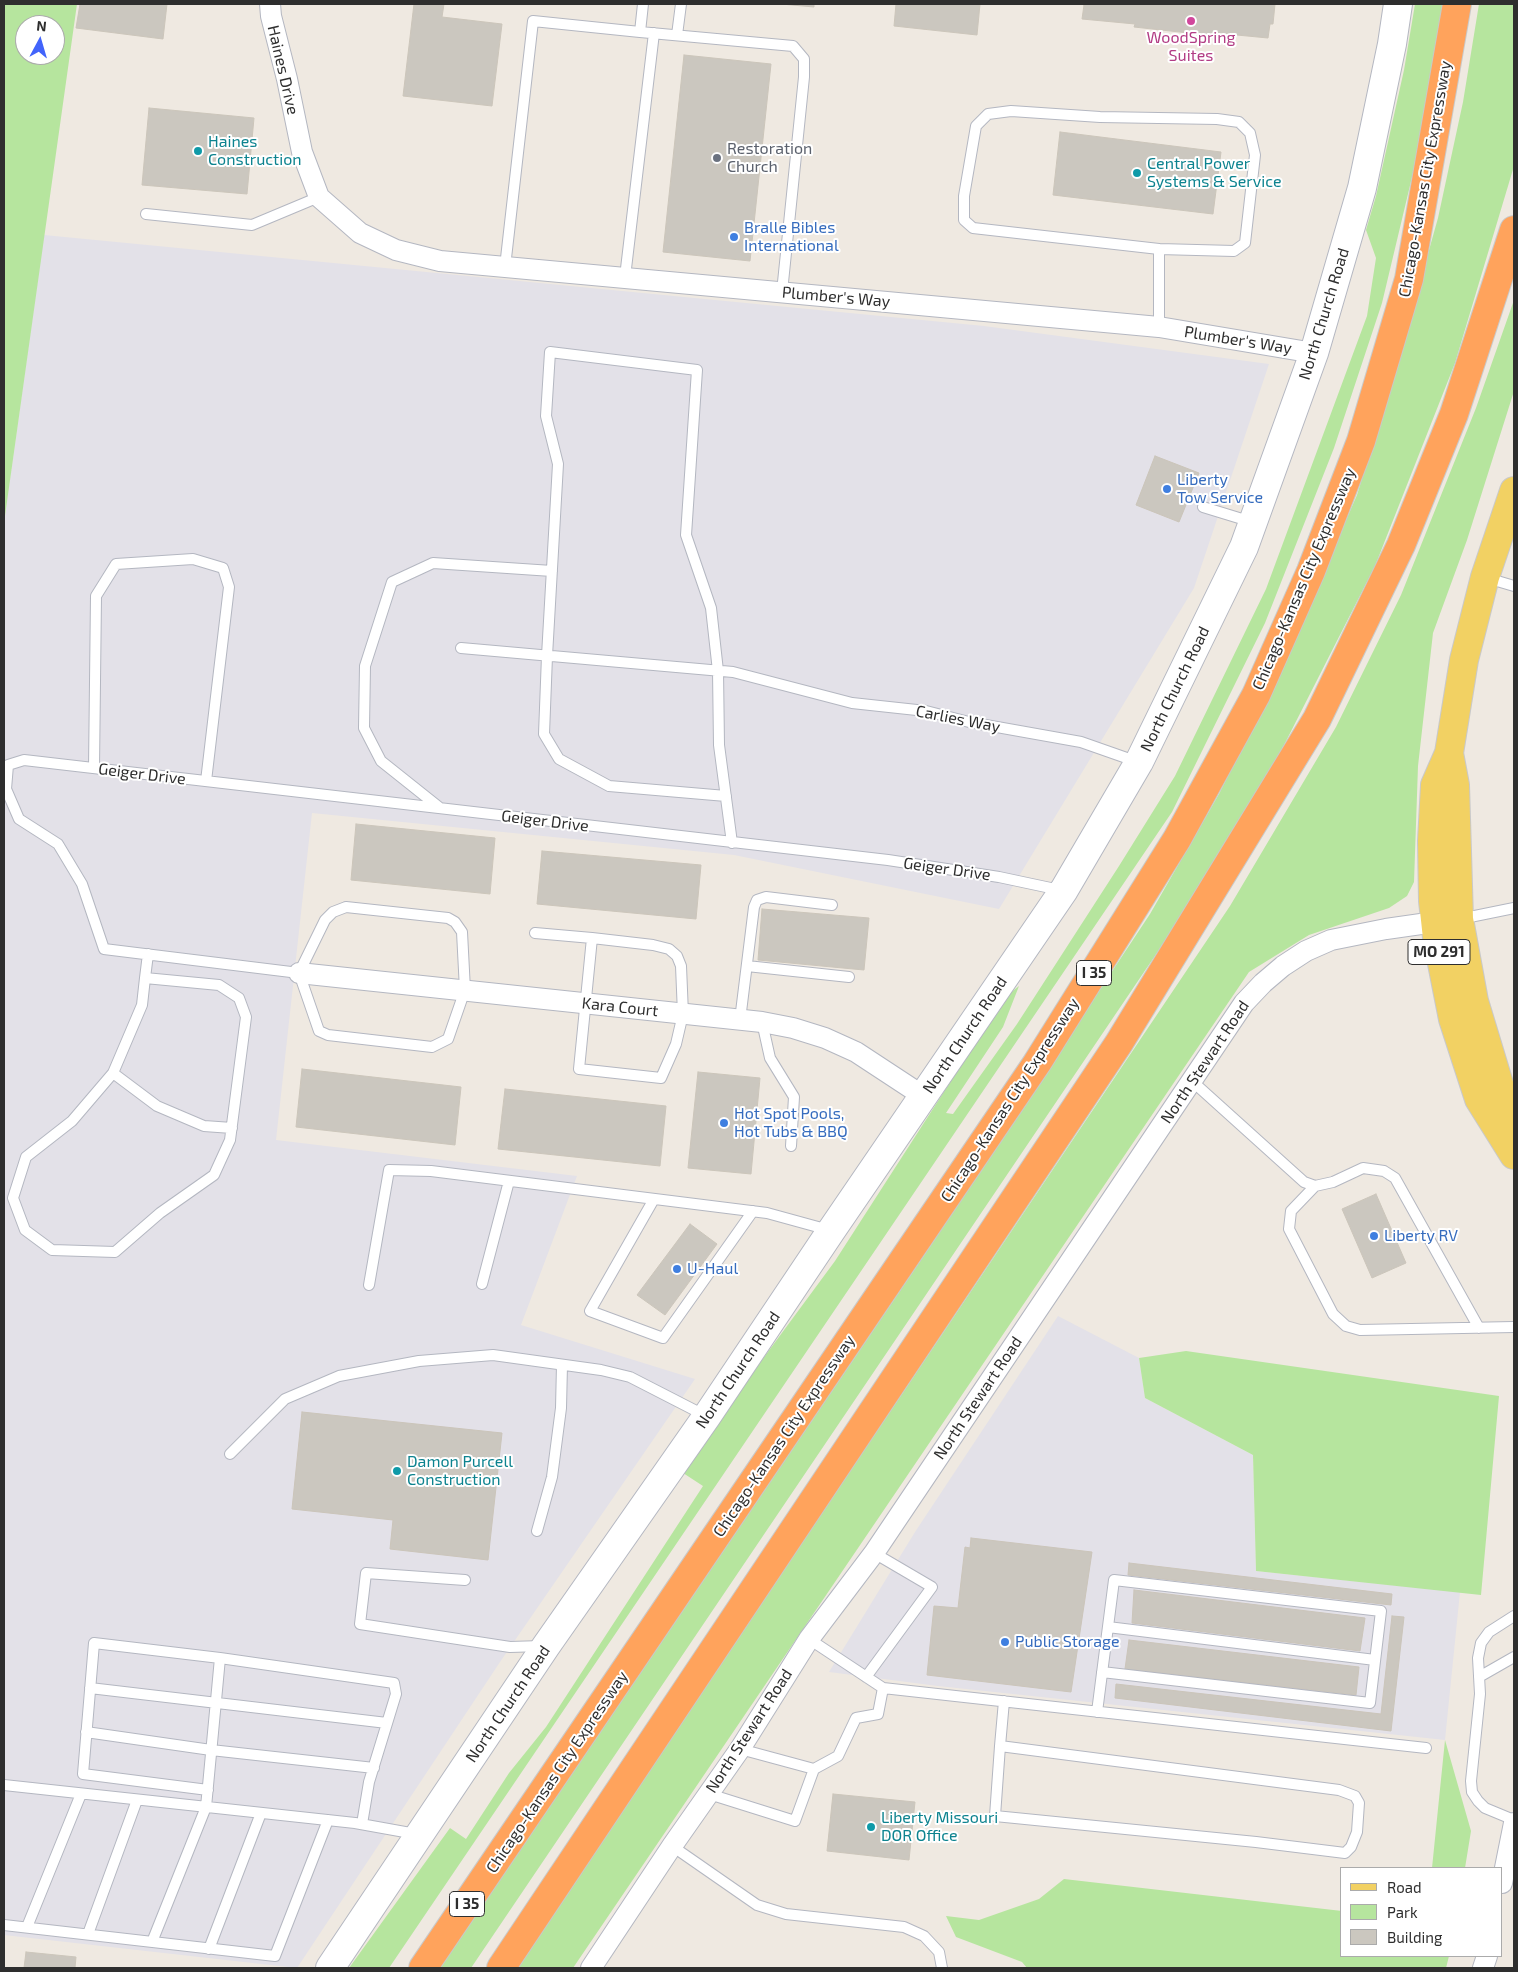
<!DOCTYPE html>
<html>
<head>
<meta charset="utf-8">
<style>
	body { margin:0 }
	#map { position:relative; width:1518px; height:1972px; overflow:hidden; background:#efe9e1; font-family:"Exo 2",sans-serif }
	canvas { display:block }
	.frame { position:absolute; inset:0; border:5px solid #2e2e2e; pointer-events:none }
	.legend { position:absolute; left:1340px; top:1867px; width:162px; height:90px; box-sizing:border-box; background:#fff; border:1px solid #ababab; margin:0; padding:6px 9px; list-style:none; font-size:15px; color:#2e2e2e }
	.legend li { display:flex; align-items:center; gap:10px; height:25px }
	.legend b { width:25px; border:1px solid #ababab }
	.north { position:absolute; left:15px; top:15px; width:50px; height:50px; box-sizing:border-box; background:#fff; border:1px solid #ababab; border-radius:50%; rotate:6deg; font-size:14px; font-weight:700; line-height:20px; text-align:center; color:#2e2e2e }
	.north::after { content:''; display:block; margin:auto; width:18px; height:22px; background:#4264fb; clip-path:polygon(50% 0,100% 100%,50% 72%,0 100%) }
</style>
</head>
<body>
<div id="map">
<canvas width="1518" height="1972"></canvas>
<div class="frame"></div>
<ul class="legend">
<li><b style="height:6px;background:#f2d163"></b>Road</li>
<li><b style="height:14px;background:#b6e59e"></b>Park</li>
<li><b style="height:14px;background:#cbc7bf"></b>Building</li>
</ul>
<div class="north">N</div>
</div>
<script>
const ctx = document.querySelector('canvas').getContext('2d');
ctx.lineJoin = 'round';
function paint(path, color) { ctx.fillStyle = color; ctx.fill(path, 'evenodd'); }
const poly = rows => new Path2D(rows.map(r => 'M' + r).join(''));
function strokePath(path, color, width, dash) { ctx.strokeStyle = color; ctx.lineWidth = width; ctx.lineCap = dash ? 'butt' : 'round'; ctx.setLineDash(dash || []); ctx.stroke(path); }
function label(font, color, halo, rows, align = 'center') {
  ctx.font = font + ' "Exo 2",sans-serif'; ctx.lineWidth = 4; ctx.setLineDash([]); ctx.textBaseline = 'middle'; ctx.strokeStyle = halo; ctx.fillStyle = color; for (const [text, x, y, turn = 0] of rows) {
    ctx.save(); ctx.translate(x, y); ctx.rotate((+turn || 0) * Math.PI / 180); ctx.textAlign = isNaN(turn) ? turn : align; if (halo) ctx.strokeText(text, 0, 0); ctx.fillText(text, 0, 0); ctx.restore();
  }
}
paint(poly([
	[44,235,984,326,1269,364,1194,588,999,909,734,855,312,813,276,1140,577,1176,521,1325,695,1379,500,1662,297,1968,4,1935,4,523],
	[1058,1316,1139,1358,1145,1398,1253,1455,1256,1571,1460,1592,1445,1740,938,1686,829,1672,915,1532]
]), '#e3e1e8');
paint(poly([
	[4,4,77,4,4,523],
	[25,25,55,25,55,55,25,55],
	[1415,4,1443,4,1423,131,1382,303,1334,448,1265,623,1172,812,389,1968,349,1968,450,1828,466,1839,509,1773,546,1727,703,1486,680,1471,835,1261,1005,997,1019,986,1003,1027,946,1113,953,1114,1017,1024,1119,866,1175,776,1266,589,1367,316,1376,258,1366,230,1376,196,1404,70],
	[1479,4,1514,4,1514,166,1455,363,1375,566,1283,747,1217,864,471,1968,440,1968,925,1254,1150,914,1219,794,1286,658,1357,495,1401,350,1438,218,1463,102],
	[1514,300,1514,391,1467,540,1433,633,1418,766,1414,882,1407,896,1389,908,1309,935,1249,972,573,1968,516,1968,1230,906,1336,727,1401,595,1476,408],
	[1186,1351,1499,1396,1481,1595,1256,1571,1253,1455,1145,1398,1139,1358],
	[1445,1740,1471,1831,1465,1868,1432,1868],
	[1064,1879,1342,1911,1342,1956,1449,1956,1446,1968,1027,1968,1022,1962,956,1937,946,1916,979,1920,1039,1899]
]), '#b6e59e');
const building = poly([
	[80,4,167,4,163,39,76,28,80,4],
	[414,4,444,4,442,17,502,24,492,106,403,96,414,4],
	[781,4,814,4,814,7,781,4],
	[896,4,980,4,977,35,894,26,896,4],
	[1081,4,1275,4,1273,24,1270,24,1268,38,1216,33,1216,36,1134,27,1135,24,1082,19,1084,5,1081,4],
	[684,55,771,64,750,261,663,252,684,55],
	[149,108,254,118,247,194,142,185,149,108],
	[1060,132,1221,152,1213,214,1053,195,1060,132],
	[1155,456,1199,473,1179,522,1136,505,1155,456],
	[356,824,495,838,490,894,351,880,356,824],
	[542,851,701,865,696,919,537,904,542,851],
	[762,909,869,918,864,970,758,960,762,909],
	[302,1069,461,1087,455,1145,296,1127,302,1069],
	[698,1072,760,1078,751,1174,688,1168,698,1072],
	[505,1089,666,1106,660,1166,498,1149,505,1089],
	[1376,1194,1406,1263,1372,1278,1342,1209,1376,1194],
	[690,1224,717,1244,665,1315,637,1295,690,1224],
	[302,1412,502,1433,488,1560,390,1549,393,1520,292,1509,302,1412],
	[971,1538,1092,1552,1071,1692,927,1675,934,1606,958,1608,965,1547,970,1548,971,1538],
	[1129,1563,1392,1594,1391,1605,1128,1575,1129,1563],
	[1134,1590,1365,1618,1360,1651,1132,1623,1134,1590],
	[1392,1616,1404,1617,1391,1731,1115,1698,1116,1684,1381,1714,1392,1616],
	[1129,1640,1359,1667,1356,1695,1125,1669,1129,1640],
	[833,1794,915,1802,909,1860,827,1851,833,1794],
	[26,1952,76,1957,75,1968,24,1968,26,1952]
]);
paint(building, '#cbc7bf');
strokePath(building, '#cbc5ba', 1);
const service = poly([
	[640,32,793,46,804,59,804,77,782,292],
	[677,35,681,4],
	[146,214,252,225,319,197],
	[505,267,533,21,640,32,643,4],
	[625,277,654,33],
	[1159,327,1159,249,973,228,964,220,964,196,976,126,988,114,1011,111,1100,117,1217,119,1239,122,1250,133,1255,155,1245,243,1234,251,1159,249],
	[1203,507,1252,522],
	[1487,578,1514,586],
	[461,648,733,672,852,703,926,711,969,722,1081,742,1138,762],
	[94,768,96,596,116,564,193,559,223,568,229,587,206,781],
	[726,796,609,786,559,759,544,734,547,656,558,464,546,416,550,352,697,370,686,535,711,608,718,671,719,745,732,843],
	[440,808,381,761,364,728,365,666,392,582,433,563,552,571],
	[346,907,448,918,455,922,462,932,465,990,448,1039,432,1047,328,1035,319,1031,299,973,325,920,333,912,346,907],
	[1460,919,1514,908],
	[535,933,592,938,653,945,669,949,677,956,681,966,683,1014,676,1044,661,1078,579,1069,592,938],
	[747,966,849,977],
	[299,973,104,949,82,884,58,844,19,819,6,789,8,765,24,760,888,860,999,877,1060,890],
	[145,978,219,985,239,998,246,1017,230,1140,214,1175,160,1213,115,1252,52,1250,25,1230,13,1198,26,1157,72,1121,113,1073,142,1005,145,978,148,954],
	[740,1020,754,907,757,900,766,897,832,905],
	[762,1022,770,1058,794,1097,791,1146],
	[113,1073,157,1106,204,1126,232,1128],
	[1192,1081,1304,1182,1315,1186,1333,1182,1363,1168,1384,1171,1395,1178,1479,1328],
	[1315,1186,1291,1211,1289,1229,1333,1314,1346,1326,1360,1330,1514,1327],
	[654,1199,590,1311,663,1338,753,1211],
	[482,1284,509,1181],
	[369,1285,389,1170,431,1171,767,1213,829,1230],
	[230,1454,285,1399,339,1376,419,1361,493,1355,601,1370,630,1377,706,1416],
	[537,1531,552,1477,561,1408,562,1365],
	[465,1580,366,1573,360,1624,510,1647,542,1646],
	[1514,1616,1489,1632,1481,1643,1478,1658,1480,1694,1471,1781,1472,1792,1478,1801,1485,1808,1514,1820],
	[1108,1627,1375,1660],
	[809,1639,883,1688,1426,1748],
	[866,1677,932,1587,874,1553],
	[1479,1677,1514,1657],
	[90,1688,387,1723],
	[1097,1712,1114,1580,1381,1611,1370,1703,1102,1672],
	[86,1732,211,1750,374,1768],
	[1000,1746,1339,1790,1355,1796,1359,1803,1357,1832,1351,1847,1345,1853,1256,1842,995,1816,1000,1746,1004,1701],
	[740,1749,814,1769],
	[4,1785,355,1823,416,1834],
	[208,1790,83,1774,94,1643,220,1658],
	[709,1794,795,1821,814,1769,838,1756,856,1718,878,1714,883,1688],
	[672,1846,757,1905,786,1914,904,1927,924,1936,939,1952,942,1968],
	[4,1925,275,1956,328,1820],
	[27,1927,81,1794],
	[88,1934,137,1800],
	[152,1942,206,1807,220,1658,394,1683,396,1694,369,1782,362,1824],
	[209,1949,261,1813]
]);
const minor = poly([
	[270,4,271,16,287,79,302,152,319,197,360,233,396,250,440,261,1159,327,1314,353],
	[299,973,762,1022,793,1028,825,1038,856,1052,923,1096],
	[1502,1883,1514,1823],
	[591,1968,672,1846,740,1749,809,1639,874,1553,1244,1003,1263,983,1283,966,1306,951,1331,940,1386,929,1435,922],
	[1483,1968,1487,1956]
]);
const secondary = poly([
	[330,1968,546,1646,707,1416,831,1231,1064,890,1139,762,1244,547,1314,353,1362,188,1392,44,1398,4]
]);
const primary = poly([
	[1514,491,1485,577,1464,660,1449,753,1435,785,1432,841,1433,901,1437,938,1453,1019,1479,1099,1514,1155],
	[1449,753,1455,785,1459,919,1474,1001,1503,1097,1507,1138]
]);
const motorway = poly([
	[423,1968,1037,1063,1177,839,1256,695,1311,571,1361,441,1409,279,1457,4],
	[501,1968,1119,1043,1317,719,1401,545,1454,414,1514,230]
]);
strokePath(service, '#b4b7c1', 12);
strokePath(minor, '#b4b7c1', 22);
strokePath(secondary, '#b4b7c1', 30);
strokePath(primary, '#c9c9c9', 30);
strokePath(motorway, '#c9c9c9', 30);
strokePath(service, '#fff', 10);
strokePath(minor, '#fff', 20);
strokePath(secondary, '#fff', 28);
strokePath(primary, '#f2d163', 28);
strokePath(motorway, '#ffa35c', 28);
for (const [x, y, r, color] of [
	[1191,21,5,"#d1479c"],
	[198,151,5,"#0f9aa8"],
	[717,158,5,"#6b7280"],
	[1137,173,5,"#0f9aa8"],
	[734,237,5,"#3f7fe0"],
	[1167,489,5,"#3f7fe0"],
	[724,1123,5,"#3f7fe0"],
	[1374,1236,5,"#3f7fe0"],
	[677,1269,5,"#3f7fe0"],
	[397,1471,5,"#0f9aa8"],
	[1005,1642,5,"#3f7fe0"],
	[871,1827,5,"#0f9aa8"]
]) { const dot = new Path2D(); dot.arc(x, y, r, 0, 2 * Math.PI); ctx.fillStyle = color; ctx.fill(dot); strokePath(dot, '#fff', 2); }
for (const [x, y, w] of [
	[1439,952,62],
	[1094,973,35],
	[467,1904,35]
]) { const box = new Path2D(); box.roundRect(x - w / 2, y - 12.5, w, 25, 4); ctx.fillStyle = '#fff'; ctx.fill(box); strokePath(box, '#2e2e2e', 1); }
label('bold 15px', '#2e2e2e', null, [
	["MO 291",1439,952],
	["I 35",1094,973],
	["I 35",467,1904]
]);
label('16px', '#b23c85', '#fff', [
	["WoodSpring",1191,38],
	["Suites",1191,56]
]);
label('16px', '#2e2e2e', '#fff', [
	["Haines Drive",283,70,77],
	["Chicago-Kansas City Expressway",1425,179,-80],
	["Plumber's Way",836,297,5],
	["North Church Road",1324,314,-73],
	["Plumber's Way",1238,340,9],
	["Chicago-Kansas City Expressway",1304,579,-67],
	["North Church Road",1175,689,-64],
	["Carlies Way",958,719,11],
	["Geiger Drive",142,774,7],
	["Geiger Drive",545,821,7],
	["Geiger Drive",947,869,8],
	["Kara Court",620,1007,6],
	["North Church Road",965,1035,-56],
	["North Stewart Road",1205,1062,-56],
	["Chicago-Kansas City Expressway",1010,1100,-57],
	["North Church Road",738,1370,-56],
	["North Stewart Road",978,1398,-56],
	["Chicago-Kansas City Expressway",784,1436,-56],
	["North Church Road",508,1704,-56],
	["North Stewart Road",749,1731,-57],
	["Chicago-Kansas City Expressway",557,1772,-56]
]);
label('16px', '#0d838f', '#fff', [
	["Haines",208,142],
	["Construction",208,160],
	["Central Power",1147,164],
	["Systems & Service",1147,182],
	["Damon Purcell",407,1462],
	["Construction",407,1480],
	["Liberty Missouri",881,1818],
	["DOR Office",881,1836]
], 'left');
label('16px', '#5b616d', '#fff', [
	["Restoration",727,149],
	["Church",727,167]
], 'left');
label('16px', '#366cbe', '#fff', [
	["Bralle Bibles",744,228],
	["International",744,246],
	["Liberty",1177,480],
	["Tow Service",1177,498],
	["Hot Spot Pools,",734,1114],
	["Hot Tubs & BBQ",734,1132],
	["Liberty RV",1384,1236],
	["U-Haul",687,1269],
	["Public Storage",1015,1642]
], 'left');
</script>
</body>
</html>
